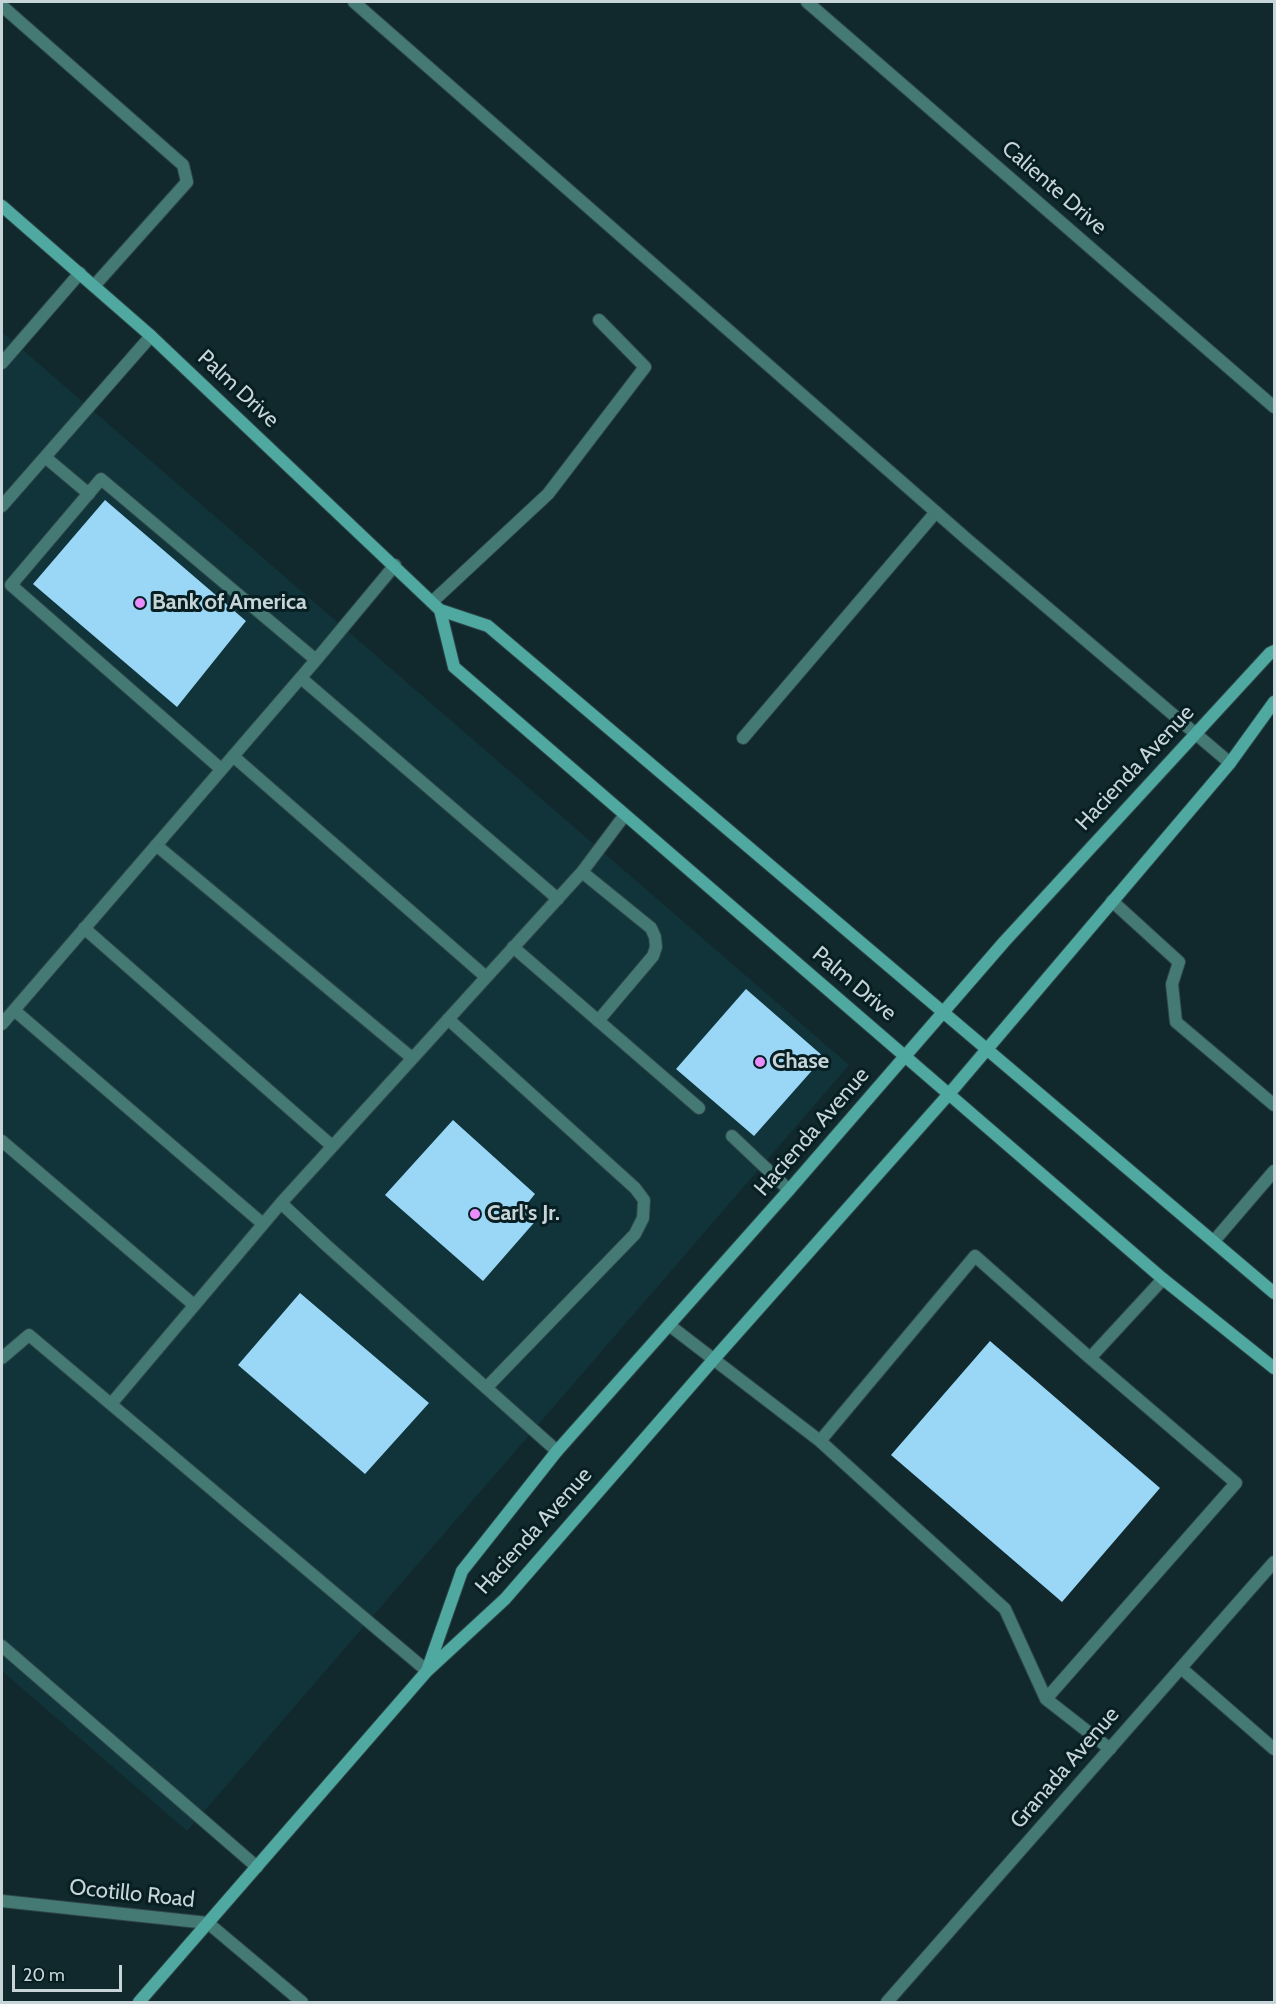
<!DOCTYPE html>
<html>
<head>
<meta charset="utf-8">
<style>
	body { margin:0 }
	#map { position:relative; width:1276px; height:2004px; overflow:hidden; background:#11292d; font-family:Cabin,sans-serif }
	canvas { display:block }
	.frame { position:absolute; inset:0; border:3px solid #c7d5d8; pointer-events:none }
	.scale { position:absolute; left:12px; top:1965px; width:110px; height:27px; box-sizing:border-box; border:3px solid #c7d5d8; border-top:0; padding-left:8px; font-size:18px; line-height:21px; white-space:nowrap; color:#c7d5d8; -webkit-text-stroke:4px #071f23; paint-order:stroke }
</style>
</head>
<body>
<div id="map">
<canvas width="1276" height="2004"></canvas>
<div class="frame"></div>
<div class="scale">20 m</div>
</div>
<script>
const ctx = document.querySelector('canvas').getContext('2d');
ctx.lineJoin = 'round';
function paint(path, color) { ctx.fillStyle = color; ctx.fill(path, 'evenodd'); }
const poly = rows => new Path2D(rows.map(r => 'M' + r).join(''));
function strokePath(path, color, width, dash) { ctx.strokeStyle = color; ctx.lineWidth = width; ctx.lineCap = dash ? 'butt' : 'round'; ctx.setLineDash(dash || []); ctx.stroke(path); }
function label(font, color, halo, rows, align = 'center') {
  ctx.font = font + ' Cabin,sans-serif'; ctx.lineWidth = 6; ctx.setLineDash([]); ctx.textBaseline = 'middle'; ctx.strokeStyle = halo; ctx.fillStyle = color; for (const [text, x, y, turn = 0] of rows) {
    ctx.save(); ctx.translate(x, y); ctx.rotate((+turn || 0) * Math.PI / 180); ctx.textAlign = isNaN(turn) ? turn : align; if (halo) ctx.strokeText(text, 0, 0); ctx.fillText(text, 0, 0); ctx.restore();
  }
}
paint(poly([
	[2,332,849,1065,187,1831,2,1671]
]), '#11343a');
paint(poly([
	[105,500,246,621,177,707,33,584],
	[746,989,824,1057,754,1136,676,1069],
	[453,1120,535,1194,526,1205,539,1217,483,1281,385,1195],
	[300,1293,429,1403,365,1474,238,1365],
	[990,1341,1160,1488,1062,1602,891,1455]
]), '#9ad7f7');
const lane = poly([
	[2,6,183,165,187,182,94,286],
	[2,363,80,273],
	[45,457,89,494],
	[2,506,151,336],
	[432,602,548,494,645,367,599,320],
	[301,678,558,899],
	[743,738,936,512],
	[233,756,486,977],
	[221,769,11,585,101,479,316,660],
	[156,845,412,1058],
	[582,872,651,928,655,937,656,947,653,956,598,1021],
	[1112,901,1179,962,1172,984,1176,1022,1274,1105],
	[84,928,332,1146],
	[513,947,699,1108],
	[14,1010,263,1224],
	[448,1019,635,1188,644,1200,643,1218,635,1234,487,1387],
	[2,1024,316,660,395,565],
	[732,1136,789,1190],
	[2,1141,194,1305],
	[1214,1241,1274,1171],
	[669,1325,820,1441,1005,1609,1046,1699,1110,1749],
	[2,1358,29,1335,427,1671],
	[111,1404,281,1203],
	[820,1441,975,1256,1090,1358,1163,1279],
	[557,1451,326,1245,281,1203,582,872,624,816],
	[2,1646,257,1867],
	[1181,1668,1274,1749],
	[1046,1699,1236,1483,1090,1358]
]);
const street = poly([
	[354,2,969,541,1230,763],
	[807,2,1274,407],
	[2,1901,208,1923,302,2002],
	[887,2002,1274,1562]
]);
const secondary = poly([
	[2,206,151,336,440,610,488,626,1274,1293],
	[440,610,454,667,1163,1279,1274,1368],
	[428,1668,462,1571,557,1451,789,1190,1004,942,1270,653,1274,651],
	[139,2002,427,1671,505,1599,714,1359,949,1094,1230,763,1274,702]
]);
strokePath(lane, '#2e4548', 14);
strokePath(street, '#2e4548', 14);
strokePath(secondary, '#2e4548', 14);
strokePath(lane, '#447974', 12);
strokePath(street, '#447974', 12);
strokePath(secondary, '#4fa9a1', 12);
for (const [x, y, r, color] of [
	[140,603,6,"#ea8dfc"],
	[760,1062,6,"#ea8dfc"],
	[475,1214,6,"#ea8dfc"]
]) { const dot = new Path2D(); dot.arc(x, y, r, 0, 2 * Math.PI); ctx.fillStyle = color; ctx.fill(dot); strokePath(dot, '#071f23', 2); }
label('22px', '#c7d5d8', '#071f23', [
	["Caliente Drive",1054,188,41],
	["Palm Drive",238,389,43],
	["Hacienda Avenue",1135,768,-47],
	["Palm Drive",854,984,40],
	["Hacienda Avenue",812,1132,-49],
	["Hacienda Avenue",534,1531,-48],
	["Granada Avenue",1065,1768,-49],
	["Ocotillo Road",132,1894,6]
]);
label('bold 22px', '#c7d5d8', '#071f23', [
	["Bank of America",152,603],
	["Chase",772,1062],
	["Carl's Jr.",487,1214]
], 'left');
</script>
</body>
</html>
